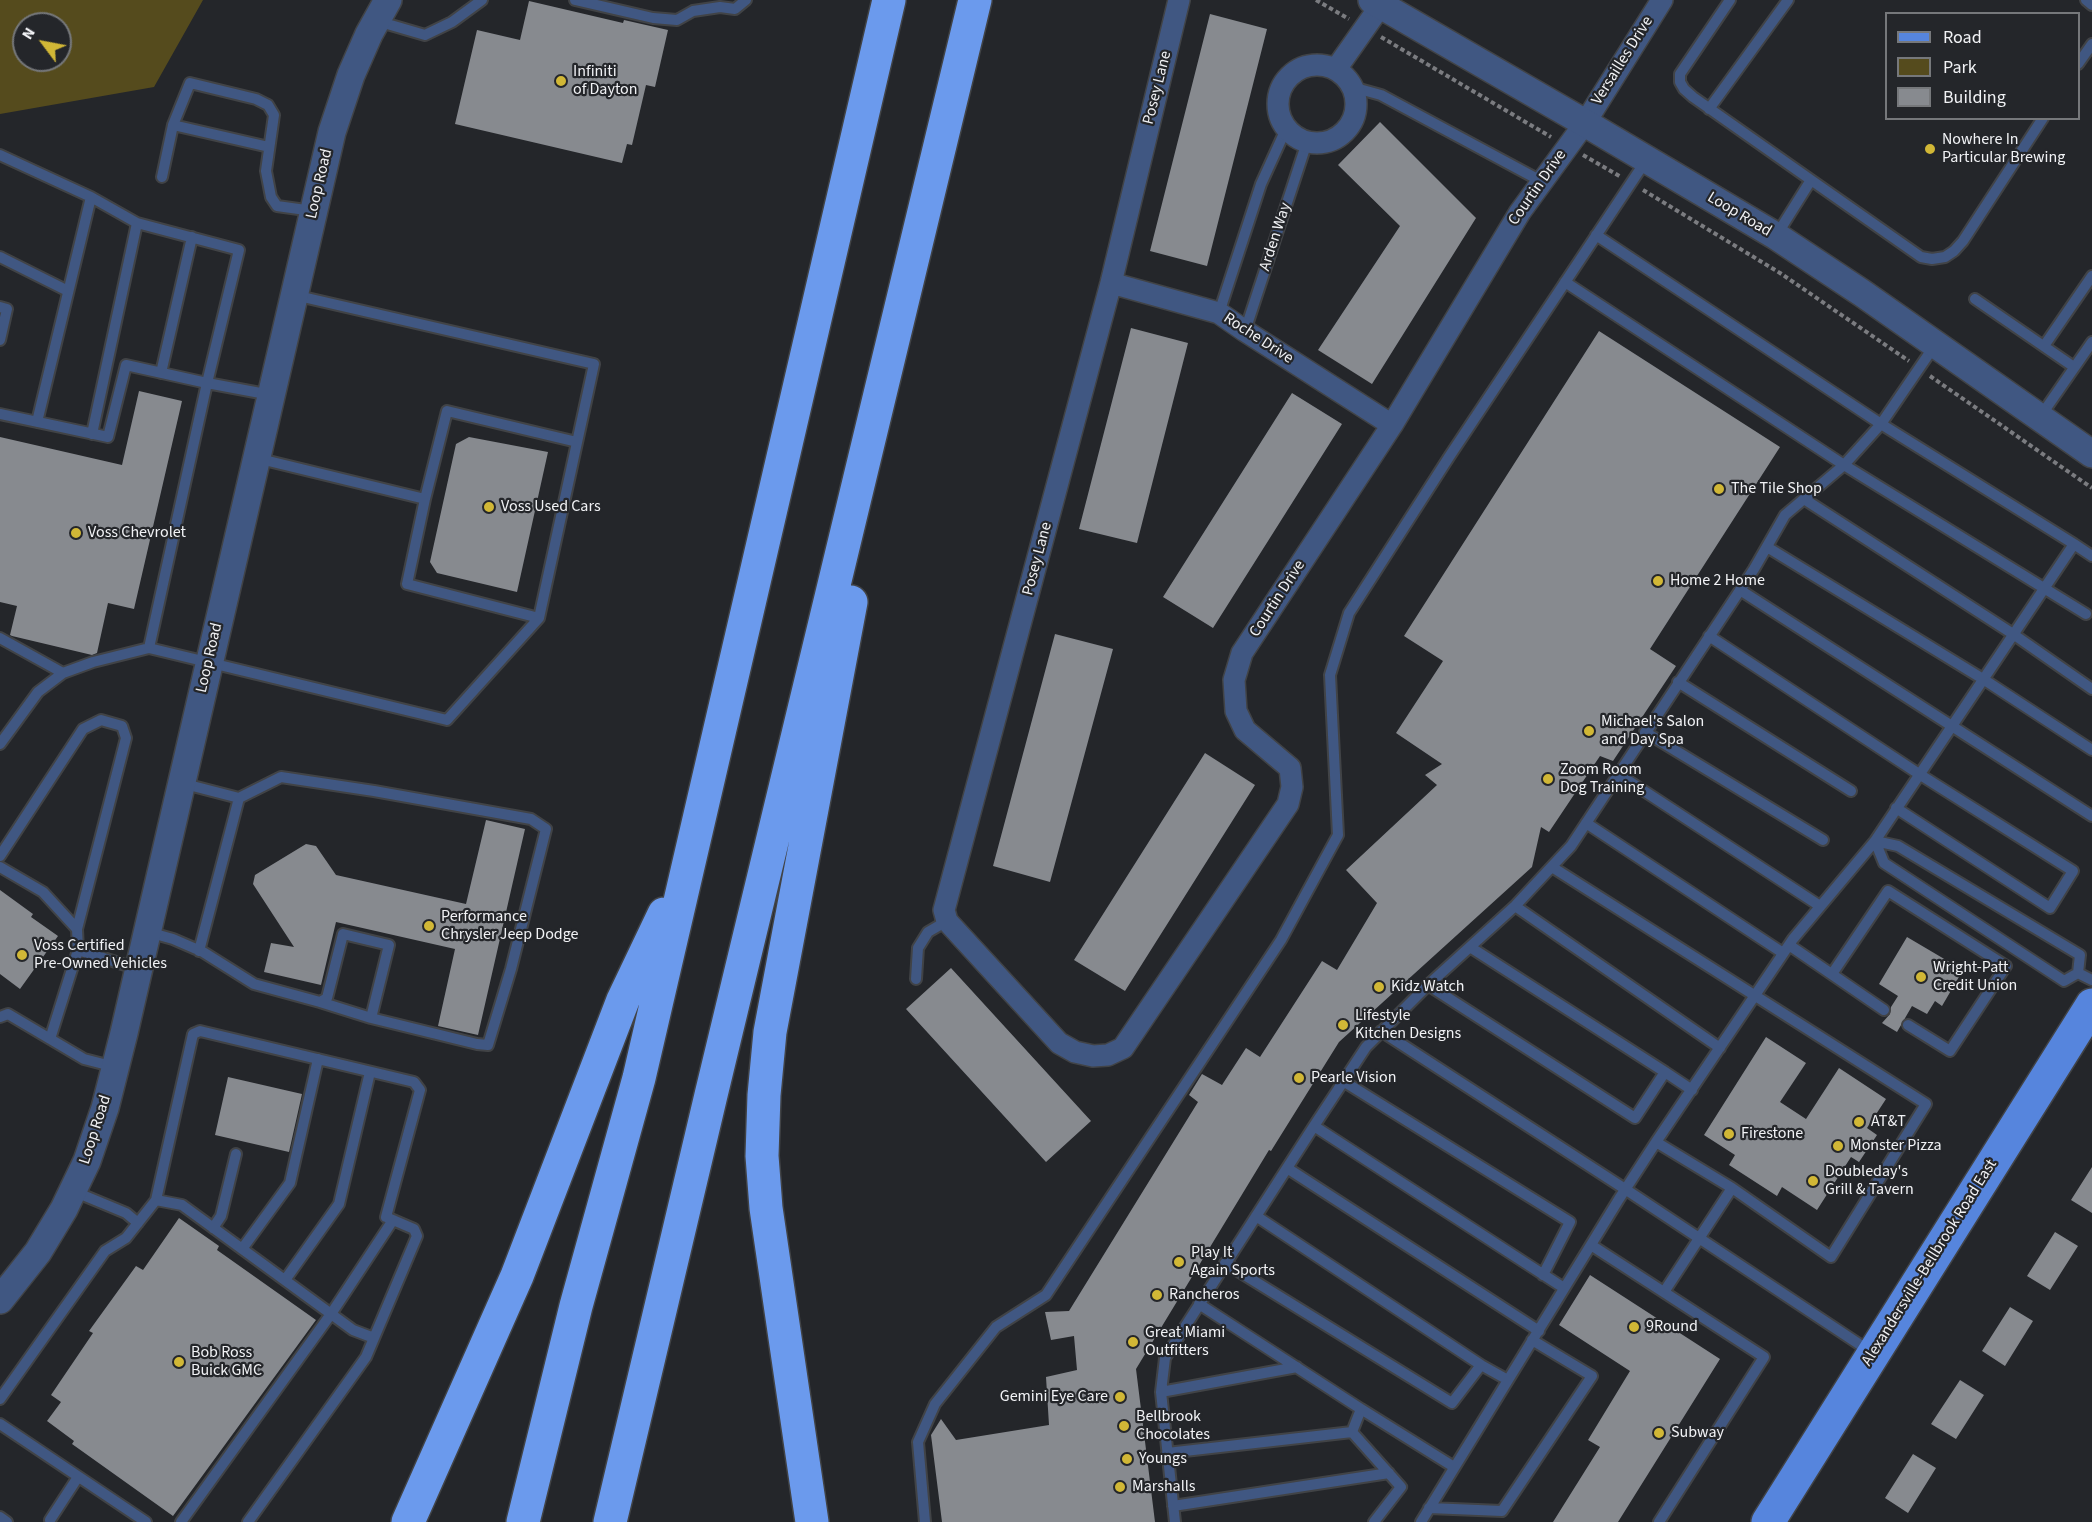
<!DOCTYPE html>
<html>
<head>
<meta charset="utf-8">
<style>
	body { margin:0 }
	#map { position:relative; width:2092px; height:1522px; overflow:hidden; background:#24262a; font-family:"Source Sans 3",sans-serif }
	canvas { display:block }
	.legend { position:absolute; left:1885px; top:12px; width:195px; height:108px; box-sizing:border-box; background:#24262a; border:2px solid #76787b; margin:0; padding:8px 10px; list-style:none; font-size:18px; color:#f1f2f5 }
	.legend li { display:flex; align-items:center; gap:12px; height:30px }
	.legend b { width:30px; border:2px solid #76787b }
	.north { position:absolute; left:12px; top:12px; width:60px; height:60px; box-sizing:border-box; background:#24262a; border:2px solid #76787b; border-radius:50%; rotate:302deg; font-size:16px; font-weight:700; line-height:24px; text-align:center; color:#f1f2f5 }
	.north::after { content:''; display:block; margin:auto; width:21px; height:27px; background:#d1b736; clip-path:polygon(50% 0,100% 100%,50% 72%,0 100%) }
</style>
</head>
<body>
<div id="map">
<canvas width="2092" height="1522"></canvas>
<ul class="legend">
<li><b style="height:8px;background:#5685dd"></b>Road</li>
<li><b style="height:16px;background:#554b1d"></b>Park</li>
<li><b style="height:16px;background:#878a8f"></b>Building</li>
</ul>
<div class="north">N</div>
</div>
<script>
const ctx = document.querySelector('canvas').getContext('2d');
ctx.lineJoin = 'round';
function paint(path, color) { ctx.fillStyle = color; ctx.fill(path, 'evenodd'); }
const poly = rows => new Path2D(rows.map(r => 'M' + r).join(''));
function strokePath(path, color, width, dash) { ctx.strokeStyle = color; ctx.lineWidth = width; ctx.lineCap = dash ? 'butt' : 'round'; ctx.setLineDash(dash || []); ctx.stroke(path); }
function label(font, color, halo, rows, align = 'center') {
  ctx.font = font + ' "Source Sans 3",sans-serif'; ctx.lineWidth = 4.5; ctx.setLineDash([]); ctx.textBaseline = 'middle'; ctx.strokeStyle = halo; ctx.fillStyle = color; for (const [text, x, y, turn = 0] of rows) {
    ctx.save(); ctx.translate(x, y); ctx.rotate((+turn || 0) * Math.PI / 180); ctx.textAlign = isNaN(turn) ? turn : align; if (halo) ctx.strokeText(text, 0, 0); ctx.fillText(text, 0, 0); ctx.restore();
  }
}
paint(poly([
	[0,0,203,0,154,87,0,114],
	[24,24,60,24,60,60,24,60]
]), '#554b1d');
paint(poly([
	[529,1,623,23,624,20,668,30,655,87,646,85,632,145,627,144,622,163,455,124,477,30,520,40],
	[1210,14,1267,29,1207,266,1150,251],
	[1380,122,1476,218,1372,384,1318,350,1400,226,1338,165],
	[1131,328,1188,343,1137,543,1079,529],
	[1599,331,1780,447,1650,649,1676,666,1613,761,1600,756,1549,832,1541,827,1532,867,1339,1042,1271,1151,1269,1150,1136,1369,1155,1522,942,1522,931,1435,941,1419,956,1440,1049,1425,1046,1377,1077,1370,1074,1336,1051,1340,1045,1312,1069,1311,1198,1102,1189,1095,1202,1074,1222,1085,1246,1048,1260,1057,1322,961,1337,970,1377,903,1346,870,1437,785,1425,775,1442,764,1396,733,1443,661,1404,636],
	[139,391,182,401,134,609,108,603,97,653,92,655,12,636,10,635,17,606,0,602,0,437,122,465],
	[1292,393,1342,424,1213,628,1163,597],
	[469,437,548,452,517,592,437,573,430,562,456,444],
	[1055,634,1113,649,1050,882,993,866],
	[1205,753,1255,785,1125,991,1074,960],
	[486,820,525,829,478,1035,438,1026,455,949,336,922,321,985,264,972,271,943,294,947,253,884,255,875,306,844,316,846,336,875,466,904],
	[0,890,33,914,31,917,58,936,20,989,0,974],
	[1907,937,1963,970,1942,1006,1935,1001,1927,1014,1912,1006,1897,1032,1882,1023,1890,1014,1891,1007,1898,996,1879,984],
	[951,968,1091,1121,1046,1162,906,1009],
	[1766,1037,1806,1063,1780,1102,1806,1119,1839,1068,1886,1099,1867,1128,1877,1135,1859,1162,1851,1157,1817,1210,1782,1187,1777,1196,1729,1165,1735,1155,1704,1135],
	[228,1077,302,1094,289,1152,215,1135],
	[2092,1167,2092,1213,2071,1200],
	[179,1218,219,1246,217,1250,316,1320,173,1516,72,1444,74,1441,47,1421,61,1402,51,1395,93,1333,89,1331,136,1266,143,1270],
	[2055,1232,2078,1246,2050,1290,2027,1276],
	[1590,1275,1720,1359,1618,1522,1553,1522,1600,1447,1588,1440,1630,1371,1559,1325],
	[2010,1307,2033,1321,2005,1366,1982,1351],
	[1960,1380,1984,1395,1956,1439,1931,1424],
	[1913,1454,1936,1468,1908,1513,1885,1498]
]), '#878a8f');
const service = poly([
	[575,0,653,18,677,20,693,11,720,7,735,9,746,0],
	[1730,0,1680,74,1680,82,1684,89,1693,97,1811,180,1776,236],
	[2086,0,2092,5],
	[377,21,425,35,452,22,482,0],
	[2078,64,2092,44],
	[1352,87,1381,95,1541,181],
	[1709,109,1788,0],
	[173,125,269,147],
	[0,155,91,197],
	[162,177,173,125,190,83,256,99,268,105,274,115,266,171,271,197,277,206,313,211],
	[1811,180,1921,257,1932,259,1945,257,1954,251,1963,241,2043,118],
	[137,223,239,250,207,383,149,648,447,720,539,618,594,364,294,295],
	[0,257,68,291],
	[1565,282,1844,465,2086,614],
	[1975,299,2074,367],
	[0,307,7,309,0,340],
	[1219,313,1261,184,1286,129],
	[1245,331,1307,142],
	[2044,346,2092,276],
	[161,373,192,237],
	[0,414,108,437,126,365,207,383,271,395],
	[2040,417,2092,342],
	[37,422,91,197,137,223,92,434],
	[256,458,425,499,447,411,577,442],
	[425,499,407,584,539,618],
	[1804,499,2013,634,2092,689],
	[2074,544,2092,556],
	[1767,547,1983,679,2092,750],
	[1740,590,2092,816],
	[1709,636,1919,774,2073,871,2050,908,1896,808],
	[0,638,63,673],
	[1678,682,1851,791],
	[1645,732,1823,840],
	[0,744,38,692,63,673,93,662,149,648],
	[1618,774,1820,906],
	[181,783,239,798,199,951],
	[239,798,281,777,374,791,531,819,546,829,511,969,488,1045,477,1044,371,1018],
	[1586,823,1783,953],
	[1875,841,1884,863,2064,981,2078,973],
	[1875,841,1898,846,2080,955,2078,973],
	[0,856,83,729,101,720,122,726,126,738,77,929],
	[0,867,43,892,77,929,78,950,138,969],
	[1552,867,1926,1104,1831,1257,1732,1188],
	[1515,906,1720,1048],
	[148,932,173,939,203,952,254,984,320,1002,327,998,343,934,389,945,371,1018,320,1002],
	[1789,945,1884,1010],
	[1470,947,1665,1072],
	[2078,973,2092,980],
	[1832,974,1888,891,2006,966,1950,1051,1908,1025],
	[916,979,918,948,928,932,947,921],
	[1428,985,1635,1118,1665,1072,1692,1090],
	[0,1017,8,1014,84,1059,115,1067],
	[1381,1031,1625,1189,1871,1352],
	[50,1039,78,950],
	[1343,1081,1570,1222,1543,1275],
	[1314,1126,1564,1288],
	[1656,1142,1732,1188,1664,1292],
	[1287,1168,1539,1331],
	[73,1191,126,1213,138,1223],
	[156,1200,182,1205,353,1330,374,1338],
	[1256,1216,1481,1365],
	[213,1228,221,1216,236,1154],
	[1591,1245,1764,1357,1659,1522],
	[242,1249,290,1183,318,1059],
	[1225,1263,1452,1403,1481,1365,1508,1380],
	[285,1280,339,1204,370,1072],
	[1199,1304,1361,1409,1352,1432,1401,1487,1374,1522],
	[1161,1392,1297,1367],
	[0,1399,105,1251,126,1238,156,1200,193,1034,200,1031,414,1082,420,1090,386,1217,414,1229,417,1236,366,1357,248,1522],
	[1361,1409,1454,1467],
	[0,1424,146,1522],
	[1167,1453,1352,1432],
	[1173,1506,1389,1473],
	[1429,1508,1502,1511,1592,1376,1532,1340],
	[0,1517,7,1522],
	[50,1520,78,1477],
	[181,1522,331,1314,393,1220],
	[925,1522,918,1442,935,1404,996,1327,1046,1295,1281,940,1338,835,1330,675,1349,613,1449,457,1647,159],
	[1175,1522,1161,1392,1165,1358,1314,1126,1366,1047,1428,985,1515,906,1571,846,1754,569,1785,515,1844,465,1881,424,1935,345],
	[1421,1522,1619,1199,1656,1142,1793,939,1875,841,2074,544,1881,424,1596,235]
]);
const minor = poly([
	[1179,0,1111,283,944,910,947,921,1059,1043,1075,1052,1093,1056,1108,1055,1123,1048,1288,804,1292,787,1290,768,1245,730,1236,711,1234,680,1242,653,1392,425,1520,212,1585,123,1662,0],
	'1278 104a39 39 0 1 1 78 0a39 39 0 1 1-78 0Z',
	[1336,69,1381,5],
	[1111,283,1219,313,1245,331,1392,425]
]);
const tertiary = poly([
	[1372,0,1585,123,1776,236,1862,293,2092,454],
	[0,1300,38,1252,64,1209,87,1161,105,1108,124,1033,332,132,351,75,369,34,388,0]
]);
const primary = poly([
	[1768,1522,2092,1005]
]);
const motorway = poly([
	[408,1522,517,1276,623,1000,664,914],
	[523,1522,576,1306,639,1078,889,0],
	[610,1522,711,1095,975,0],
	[812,1522,766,1208,762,1156,764,1095,770,1032,851,602]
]);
strokePath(service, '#414346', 14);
strokePath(minor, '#414346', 24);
strokePath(tertiary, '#414346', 30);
strokePath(primary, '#414346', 36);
strokePath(motorway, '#414346', 36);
strokePath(poly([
	[1316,0,1349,19],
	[1381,37,1551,137],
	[1583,155,1621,177],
	[1643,190,1780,273,1909,361],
	[1930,376,2092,488]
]), '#7b7c80', 4, [4.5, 3]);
strokePath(service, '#405782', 10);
strokePath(minor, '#405782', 21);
strokePath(tertiary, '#405782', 27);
strokePath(primary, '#5685dd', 33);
strokePath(motorway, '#6b9aed', 33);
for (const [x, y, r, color] of [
	[561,81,6,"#d1b736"],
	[1930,149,6,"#d1b736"],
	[1719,489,6,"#d1b736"],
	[489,507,6,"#d1b736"],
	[76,533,6,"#d1b736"],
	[1658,581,6,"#d1b736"],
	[1589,731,6,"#d1b736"],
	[1548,779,6,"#d1b736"],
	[429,926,6,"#d1b736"],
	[22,955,6,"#d1b736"],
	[1921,977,6,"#d1b736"],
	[1379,987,6,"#d1b736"],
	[1343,1025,6,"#d1b736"],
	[1299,1078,6,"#d1b736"],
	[1859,1122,6,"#d1b736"],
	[1729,1134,6,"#d1b736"],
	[1838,1146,6,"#d1b736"],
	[1813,1181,6,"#d1b736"],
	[1179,1262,6,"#d1b736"],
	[1157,1295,6,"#d1b736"],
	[1634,1327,6,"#d1b736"],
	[1133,1342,6,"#d1b736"],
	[179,1362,6,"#d1b736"],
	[1120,1397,6,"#d1b736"],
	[1124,1426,6,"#d1b736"],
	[1659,1433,6,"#d1b736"],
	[1127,1459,6,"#d1b736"],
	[1120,1487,6,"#d1b736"]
]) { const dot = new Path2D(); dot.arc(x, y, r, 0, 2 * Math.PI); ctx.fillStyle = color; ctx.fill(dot); strokePath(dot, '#24262a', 2); }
label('16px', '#f1f2f5', '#24262a', [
	["Versailles Drive",1623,61,-58],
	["Posey Lane",1158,88,-76],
	["Loop Road",320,184,-77],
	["Courtin Drive",1538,188,-55],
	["Loop Road",1739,215,31],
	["Arden Way",1276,237,-72],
	["Roche Drive",1258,339,33],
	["Posey Lane",1038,559,-75],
	["Courtin Drive",1278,599,-57],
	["Loop Road",210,658,-77],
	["Loop Road",96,1130,-72],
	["Alexandersville-Bellbrook Road East",1930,1263,-58]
]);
label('16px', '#f1f2f5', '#24262a', [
	["Infiniti",573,72],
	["of Dayton",573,90],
	["Nowhere In",1942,140],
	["Particular Brewing",1942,158],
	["The Tile Shop",1731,489],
	["Voss Used Cars",501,507],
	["Voss Chevrolet",88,533],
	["Home 2 Home",1670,581],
	["Michael's Salon",1601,722],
	["and Day Spa",1601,740],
	["Zoom Room",1560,770],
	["Dog Training",1560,788],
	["Performance",441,917],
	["Chrysler Jeep Dodge",441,935],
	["Voss Certified",34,946],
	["Pre-Owned Vehicles",34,964],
	["Wright-Patt",1933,968],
	["Credit Union",1933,986],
	["Kidz Watch",1391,987],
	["Lifestyle",1355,1016],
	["Kitchen Designs",1355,1034],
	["Pearle Vision",1311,1078],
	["AT&T",1871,1122],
	["Firestone",1741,1134],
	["Monster Pizza",1850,1146],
	["Doubleday's",1825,1172],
	["Grill & Tavern",1825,1190],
	["Play It",1191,1253],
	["Again Sports",1191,1271],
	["Rancheros",1169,1295],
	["9Round",1646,1327],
	["Great Miami",1145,1333],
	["Outfitters",1145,1351],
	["Bob Ross",191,1353],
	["Buick GMC",191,1371],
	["Gemini Eye Care",1108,1397,"right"],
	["Bellbrook",1136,1417],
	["Chocolates",1136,1435],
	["Subway",1671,1433],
	["Youngs",1139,1459],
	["Marshalls",1132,1487]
], 'left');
</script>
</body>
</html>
